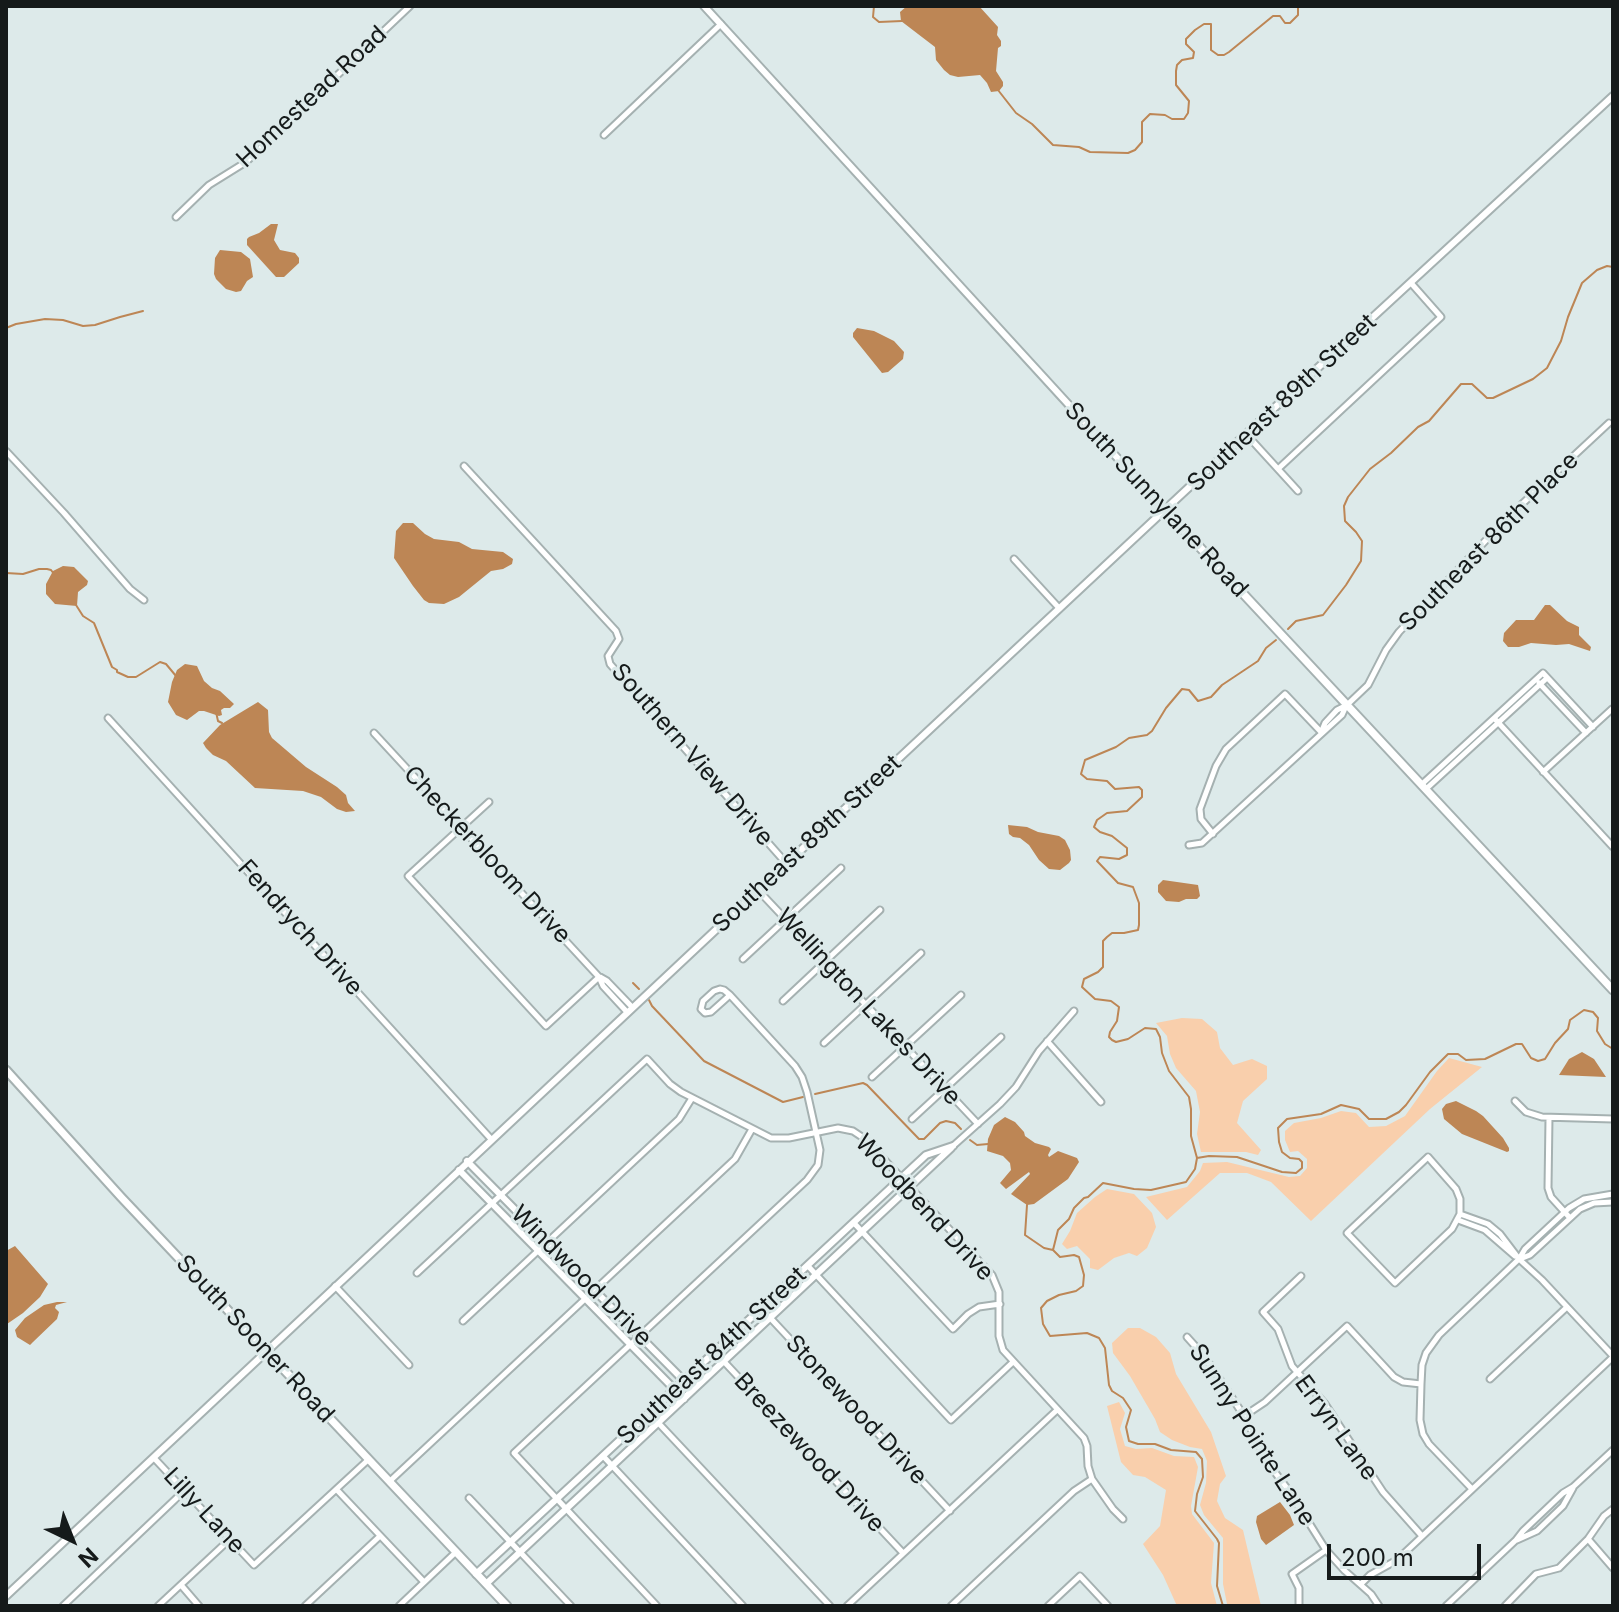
<!DOCTYPE html>
<html>
<head>
<meta charset="utf-8">
<style>
	body { margin:0 }
	#map { position:relative; width:1619px; height:1612px; overflow:hidden; background:#ddeaea; font-family:Inter,sans-serif }
	canvas { display:block }
	.frame { position:absolute; inset:0; border:8px solid #151a1a; pointer-events:none }
	.north { position:absolute; left:32px; top:1500px; width:80px; height:80px; -webkit-text-stroke:6px #ddeaea; paint-order:stroke; rotate:137deg; font-size:22px; font-weight:700; line-height:32px; text-align:center; color:#151a1a }
	.north::after { content:''; display:block; margin:auto; width:28px; height:36px; background:#151a1a; clip-path:polygon(50% 0,100% 100%,50% 72%,0 100%) }
	.scale { position:absolute; left:1327px; top:1544px; width:154px; height:36px; box-sizing:border-box; border:4px solid #151a1a; border-top:0; padding-left:10px; font-size:24px; line-height:28px; white-space:nowrap; color:#151a1a; -webkit-text-stroke:6px #ddeaea; paint-order:stroke }
</style>
</head>
<body>
<div id="map">
<canvas width="1619" height="1612"></canvas>
<div class="frame"></div>
<div class="north">N</div>
<div class="scale">200 m</div>
</div>
<script>
const ctx = document.querySelector('canvas').getContext('2d');
ctx.lineJoin = 'round';
function paint(path, color) { ctx.fillStyle = color; ctx.fill(path, 'evenodd'); }
const poly = rows => new Path2D(rows.map(r => 'M' + r).join(''));
function strokePath(path, color, width, dash) { ctx.strokeStyle = color; ctx.lineWidth = width; ctx.lineCap = dash ? 'butt' : 'round'; ctx.setLineDash(dash || []); ctx.stroke(path); }
function label(font, color, halo, rows, align = 'center') {
  ctx.font = font + ' Inter,sans-serif'; ctx.lineWidth = 6; ctx.setLineDash([]); ctx.textBaseline = 'middle'; ctx.strokeStyle = halo; ctx.fillStyle = color; for (const [text, x, y, turn = 0] of rows) {
    ctx.save(); ctx.translate(x, y); ctx.rotate((+turn || 0) * Math.PI / 180); ctx.textAlign = isNaN(turn) ? turn : align; if (halo) ctx.strokeText(text, 0, 0); ctx.fillText(text, 0, 0); ctx.restore();
  }
}
paint(poly([
	[1182,1018,1202,1019,1217,1032,1220,1048,1233,1065,1252,1059,1267,1066,1267,1079,1243,1101,1237,1123,1261,1150,1258,1155,1246,1152,1201,1152,1197,1134,1200,1112,1196,1091,1176,1068,1170,1054,1167,1036,1156,1023],
	[1449,1058,1482,1067,1430,1109,1311,1221,1271,1182,1247,1173,1220,1173,1167,1220,1146,1197,1187,1187,1200,1171,1203,1163,1227,1162,1289,1177,1300,1176,1307,1168,1307,1159,1298,1151,1290,1152,1285,1140,1285,1131,1294,1123,1321,1118,1341,1111,1356,1113,1369,1127,1386,1126,1405,1116,1437,1071],
	[1107,1189,1134,1194,1152,1213,1156,1227,1147,1248,1137,1256,1129,1253,1114,1258,1098,1270,1090,1268,1090,1259,1077,1246,1067,1249,1062,1244,1070,1231,1077,1213,1095,1197],
	[1128,1328,1140,1328,1156,1337,1170,1353,1176,1374,1211,1432,1226,1476,1220,1484,1217,1501,1225,1518,1243,1530,1261,1606,1229,1606,1227,1604,1223,1584,1223,1538,1204,1515,1200,1505,1206,1483,1207,1461,1202,1449,1190,1447,1172,1440,1160,1432,1155,1419,1130,1376,1113,1353,1112,1343],
	[1119,1402,1125,1413,1120,1429,1125,1446,1136,1449,1152,1448,1174,1456,1194,1457,1198,1467,1191,1506,1192,1514,1214,1543,1211,1583,1217,1606,1177,1606,1163,1575,1143,1544,1160,1526,1166,1490,1145,1477,1133,1475,1121,1462,1107,1406]
]), '#f9cfac');
paint(poly([
	[907,6,979,6,998,27,997,35,1001,41,1001,46,998,48,996,71,1003,82,1003,86,999,91,991,92,987,83,980,75,958,77,950,75,944,70,936,60,935,47,901,21,900,12],
	[271,224,278,224,274,240,280,250,295,253,299,258,299,263,284,277,276,277,247,245,247,239,249,237,259,233],
	[220,250,241,252,250,259,253,277,247,281,241,291,236,292,226,289,216,279,214,274,215,258],
	[857,328,874,331,894,341,904,352,903,359,888,372,882,373,853,337,853,333],
	[403,523,413,523,425,534,434,539,459,542,472,549,503,552,513,559,512,564,503,569,491,571,459,597,444,604,429,603,424,600,413,586,394,558,396,531],
	[63,566,74,567,88,581,87,585,78,592,77,606,55,604,46,594,46,584,53,571],
	[1545,605,1550,605,1567,621,1579,627,1579,635,1591,647,1590,651,1569,644,1556,645,1531,643,1519,647,1508,647,1503,641,1504,633,1516,620,1534,620],
	[185,664,197,666,204,681,212,688,220,691,234,704,230,708,224,708,221,710,222,715,219,716,204,711,199,711,187,720,176,715,168,702,172,682,177,670],
	[258,702,268,710,269,732,272,738,306,767,337,787,346,795,348,803,355,811,346,812,337,809,321,797,303,791,255,788,226,761,213,755,206,748,203,743,220,725],
	[1008,825,1027,827,1038,832,1059,836,1065,840,1070,850,1071,860,1069,863,1060,870,1049,869,1039,860,1029,845,1020,838,1013,837,1009,834],
	[1163,880,1198,885,1200,896,1197,899,1186,899,1179,902,1166,901,1158,892,1158,885],
	[1582,1052,1594,1059,1606,1077,1559,1075,1569,1059],
	[1456,1101,1476,1111,1483,1116,1503,1138,1509,1148,1509,1151,1507,1152,1462,1134,1444,1119,1442,1109,1446,1104],
	[1005,1117,1015,1122,1024,1132,1025,1136,1035,1143,1049,1147,1051,1149,1048,1155,1049,1157,1058,1151,1077,1158,1079,1162,1068,1179,1034,1204,1027,1205,1011,1194,1030,1174,1029,1172,1006,1189,1000,1183,1011,1170,1010,1163,1003,1156,987,1151,988,1139,994,1125],
	[15,1246,48,1284,40,1297,23,1313,7,1324,6,1323,6,1251],
	[57,1302,67,1302,56,1305,55,1308,59,1312,57,1319,33,1342,30,1345,17,1337,15,1330,25,1318,44,1305],
	[1280,1502,1290,1515,1294,1525,1266,1545,1261,1539,1256,1522,1257,1516]
]), '#bd8655');
strokePath(poly([
	[874,6,873,17,879,22,902,21],
	[998,90,1016,113,1032,124,1053,145,1079,147,1090,152,1128,153,1135,150,1142,142,1142,122,1150,114,1165,115,1172,119,1184,119,1188,113,1189,101,1176,85,1176,71,1177,65,1182,60,1193,58,1194,52,1186,44,1186,39,1195,30,1204,24,1211,24,1211,50,1218,55,1224,55,1229,52,1273,16,1280,16,1285,23,1290,23,1298,15,1298,6],
	[6,328,16,324,45,319,63,320,83,326,95,325,120,317,143,311],
	[6,573,23,574,39,569,47,569,51,570,54,574],
	[76,605,83,616,94,623,112,667,117,670,117,672,128,677,136,677,160,662,166,664,176,676],
	[1288,629,1296,621,1323,615,1346,585,1361,561,1362,541,1356,532,1345,521,1344,506,1348,497,1370,469,1391,453,1418,427,1429,421,1461,384,1472,384,1487,398,1493,398,1533,379,1547,368,1561,341,1568,317,1582,283,1597,270,1607,266,1613,267],
	[216,712,218,721,222,723],
	[633,983,639,989],
	[649,1000,652,1006,704,1061,783,1102,803,1097],
	[815,1094,863,1083,867,1085,919,1139,924,1139,940,1123,946,1121,955,1123,961,1129],
	[970,1140,977,1145,988,1144],
	[1197,1158,1209,1156,1237,1157,1282,1172,1296,1173,1302,1168,1302,1162,1299,1159,1290,1158,1282,1152,1279,1142,1278,1128,1287,1119,1321,1114,1341,1105,1359,1109,1369,1119,1386,1119,1399,1112,1406,1105,1430,1072,1448,1054,1458,1054,1466,1060,1485,1059,1516,1044,1522,1044,1531,1058,1538,1061,1545,1059,1555,1043,1568,1029,1570,1020,1584,1010,1593,1012,1598,1018,1597,1031,1605,1044,1613,1049],
	[1027,1205,1025,1235,1044,1248,1053,1250],
	[1223,1606,1217,1586,1219,1543,1217,1539,1195,1511,1197,1494,1203,1477,1202,1459,1196,1452,1171,1450,1155,1444,1138,1444,1129,1441,1126,1427,1131,1410,1123,1398,1112,1391,1109,1385,1105,1348,1099,1338,1087,1333,1050,1336,1043,1324,1041,1308,1047,1301,1059,1295,1076,1291,1083,1286,1084,1275,1079,1257,1074,1255,1060,1257,1053,1250,1058,1230,1069,1219,1074,1208,1084,1198,1088,1197,1103,1183,1134,1189,1151,1190,1186,1182,1195,1169,1197,1158,1191,1136,1191,1109,1189,1097,1169,1071,1162,1053,1160,1037,1156,1029,1145,1028,1128,1039,1116,1042,1112,1040,1109,1037,1110,1032,1117,1021,1119,1007,1111,1001,1095,999,1082,987,1084,979,1098,972,1103,967,1103,941,1107,937,1112,933,1124,933,1138,930,1139,925,1139,903,1133,887,1118,883,1097,861,1100,857,1119,859,1127,855,1127,848,1112,836,1100,832,1094,827,1097,820,1107,813,1127,811,1142,797,1142,790,1139,787,1115,789,1107,781,1087,779,1081,774,1085,760,1116,747,1129,738,1147,735,1152,731,1166,708,1182,689,1189,690,1198,701,1211,697,1222,685,1258,661,1266,648,1276,640]
]), '#bd8655', 2);
const minor = poly([
	[604,135,721,24],
	[176,217,209,185,246,162,410,6],
	[1246,434,1298,491],
	[6,451,64,513,130,589,144,600],
	[464,466,616,631,619,639,608,656,610,664,786,863],
	[1278,469,1441,317,1411,283],
	[1014,559,1059,608],
	[1539,683,1586,733],
	[108,718,491,1139],
	[1494,718,1613,847],
	[374,733,599,977,603,986,627,1012],
	[1321,733,1325,723,1337,710,1347,705,1368,685,1386,650,1399,632,1507,518,1609,423],
	[1543,772,1612,709],
	[1421,785,1543,673,1593,727],
	[1426,789,1547,678],
	[489,802,408,876,546,1026,599,977],
	[1213,834,1201,819,1200,809,1216,766,1226,749,1285,694,1321,732],
	[1189,845,1202,843,1342,715,1346,706],
	[758,890,978,1124],
	[743,959,841,868],
	[600,977,607,981,632,1007],
	[783,1001,880,910],
	[1047,1041,1101,1102],
	[824,1043,921,953],
	[872,1077,961,995],
	[1515,1101,1526,1112,1542,1117,1613,1119],
	[1549,1118,1548,1188,1551,1197,1570,1218],
	[912,1119,1001,1037],
	[953,1146,1000,1104,1016,1087,1039,1051,1074,1011],
	[1428,1157,1456,1189,1460,1199,1460,1214,1452,1229,1395,1283,1347,1233,1428,1157],
	[1460,1214,1488,1224,1500,1234,1519,1259,1542,1280,1613,1356],
	[1458,1220,1485,1230,1515,1256],
	[854,1223,953,1329,968,1314,979,1307,1000,1304],
	[1520,1259,1530,1255,1580,1209,1594,1203,1613,1202],
	[808,1266,951,1420,1013,1362],
	[417,1273,647,1059,670,1084,681,1092,771,1138,789,1138,838,1128,853,1131,865,1139,992,1275,999,1292,999,1336,1003,1350,1084,1438,1087,1446,1088,1466,1092,1479,1113,1509,1123,1519],
	[1301,1276,1263,1312,1278,1329,1292,1366,1325,1404,1383,1492,1422,1536],
	[335,1286,409,1365],
	[762,1309,950,1511],
	[463,1321,679,1119,692,1098],
	[1187,1337,1205,1357,1215,1372,1244,1416,1265,1459,1289,1491,1326,1550,1345,1571,1371,1594,1379,1606],
	[715,1352,903,1553],
	[1490,1379,1567,1307],
	[650,1414,830,1606],
	[1244,1416,1265,1402,1347,1326,1394,1377,1403,1382,1421,1384],
	[604,1457,743,1606],
	[154,1458,254,1565,369,1459],
	[390,1481,735,1159,752,1129],
	[1472,1489,1429,1444,1423,1434,1420,1420,1421,1384,1422,1365,1426,1353,1439,1335,1519,1259,1525,1249,1569,1208,1584,1199,1613,1194],
	[337,1490,424,1582],
	[469,1498,571,1606],
	[1588,1539,1613,1568],
	[1517,1540,1537,1531,1563,1506,1573,1488],
	[1361,1584,1370,1575,1397,1560,1613,1357],
	[181,1585,199,1606],
	[63,1606,184,1491],
	[158,1606,230,1539],
	[305,1606,380,1536],
	[399,1606,456,1552],
	[657,1606,514,1453,807,1180,818,1165,820,1150,807,1092,802,1077,795,1066,730,995,724,990,720,989,714,991,703,1001,701,1009,705,1013,711,1012,730,995],
	[847,1606,1057,1410],
	[951,1606,1074,1491,1092,1479],
	[1048,1606,1080,1576,1108,1606],
	[1299,1606,1299,1588,1292,1574,1326,1550],
	[1446,1606,1516,1540,1523,1531,1563,1493,1573,1487,1613,1450],
	[1505,1606,1536,1574,1559,1568,1588,1539,1604,1516,1613,1509]
]);
const tertiary = poly([
	[704,6,1166,511],
	[467,1161,693,1390],
	[459,1170,684,1399],
	[476,1574,926,1155,953,1146],
	[486,1584,951,1148],
	[6,1596,835,818,1246,434,1613,96]
]);
const secondary = poly([
	[1166,511,1613,990],
	[6,1070,121,1197,507,1606]
]);
strokePath(minor, '#a5b1b1', 9);
strokePath(tertiary, '#a5b1b1', 10);
strokePath(secondary, '#a5b1b1', 11);
strokePath(minor, '#fff', 5);
strokePath(tertiary, '#fff', 6);
strokePath(secondary, '#fff', 7);
label('24px', '#151a1a', '#ddeaea', [
	["Homestead Road",312,97,-43],
	["Southeast 89th Street",1282,403,-43],
	["South Sunnylane Road",1156,500,47],
	["Southeast 86th Place",1489,542,-45],
	["Southern View Drive",692,755,49],
	["Southeast 89th Street",807,844,-43],
	["Checkerbloom Drive",487,855,47],
	["Fendrych Drive",300,928,48],
	["Wellington Lakes Drive",868,1007,47],
	["Woodbend Drive",924,1208,47],
	["Windwood Drive",581,1276,45],
	["South Sooner Road",255,1339,47],
	["Southeast 84th Street",712,1356,-43],
	["Stonewood Drive",856,1410,47],
	["Erryn Lane",1336,1428,54],
	["Sunny Pointe Lane",1252,1435,57],
	["Breezewood Drive",809,1453,47],
	["Lilly Lane",204,1511,47]
]);
</script>
</body>
</html>
